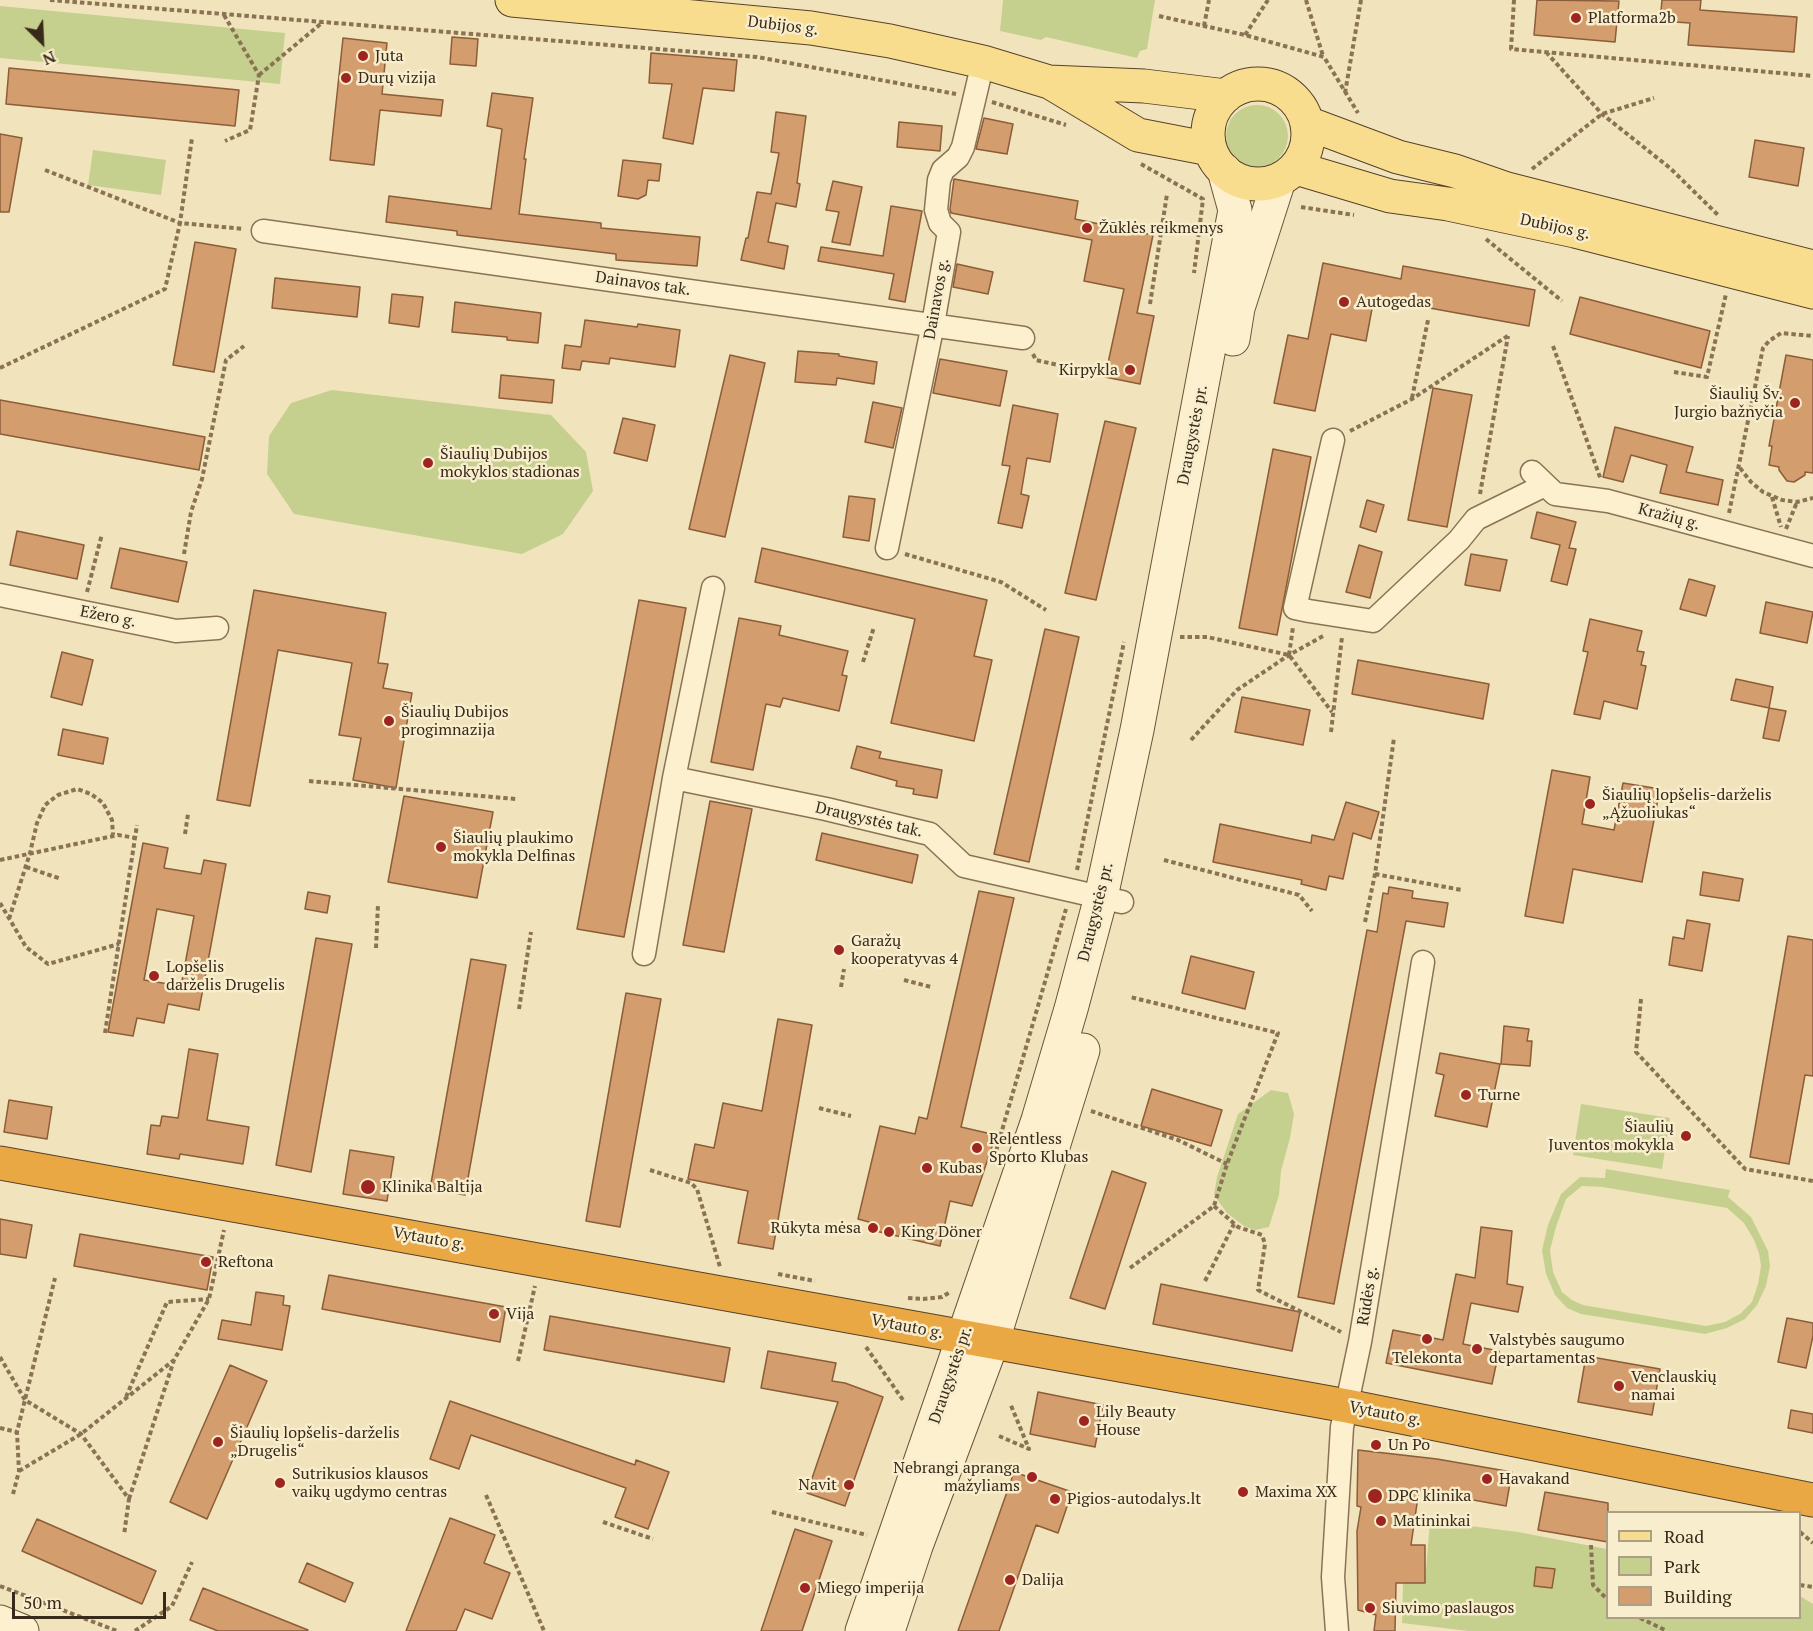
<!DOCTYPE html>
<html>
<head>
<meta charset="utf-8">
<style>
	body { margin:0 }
	#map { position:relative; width:1813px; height:1631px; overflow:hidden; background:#f1e4bc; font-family:"PT Serif",serif }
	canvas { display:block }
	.legend { position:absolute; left:1606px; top:1511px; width:195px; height:108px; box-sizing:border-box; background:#f8edcc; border:2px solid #ab9f85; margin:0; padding:8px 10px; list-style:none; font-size:18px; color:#382a1a }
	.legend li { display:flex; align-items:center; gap:12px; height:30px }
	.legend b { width:30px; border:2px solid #ab9f85 }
	.north { position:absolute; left:12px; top:12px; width:60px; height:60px; -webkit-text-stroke:4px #f8edcc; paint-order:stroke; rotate:156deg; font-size:16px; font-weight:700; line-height:24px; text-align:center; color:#382a1a }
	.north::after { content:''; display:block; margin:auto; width:21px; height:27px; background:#382a1a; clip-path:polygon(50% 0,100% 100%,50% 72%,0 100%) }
	.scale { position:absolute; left:12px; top:1592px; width:154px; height:27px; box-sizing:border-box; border:3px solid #382a1a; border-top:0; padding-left:8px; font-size:18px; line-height:21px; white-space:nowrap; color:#382a1a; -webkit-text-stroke:4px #f8edcc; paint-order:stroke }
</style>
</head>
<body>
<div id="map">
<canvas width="1813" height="1631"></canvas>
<ul class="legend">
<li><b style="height:8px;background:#f9dd8f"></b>Road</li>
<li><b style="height:16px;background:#c5d08f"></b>Park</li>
<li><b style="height:16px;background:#d39d6e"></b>Building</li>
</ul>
<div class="north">N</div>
<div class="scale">50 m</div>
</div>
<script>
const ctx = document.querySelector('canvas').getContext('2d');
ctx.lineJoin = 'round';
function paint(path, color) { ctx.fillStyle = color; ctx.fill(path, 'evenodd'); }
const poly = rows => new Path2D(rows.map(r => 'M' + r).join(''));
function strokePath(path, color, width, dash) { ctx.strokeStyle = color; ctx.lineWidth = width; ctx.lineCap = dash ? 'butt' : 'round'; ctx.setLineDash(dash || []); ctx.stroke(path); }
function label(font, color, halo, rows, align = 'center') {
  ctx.font = font + ' "PT Serif",serif'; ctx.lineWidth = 5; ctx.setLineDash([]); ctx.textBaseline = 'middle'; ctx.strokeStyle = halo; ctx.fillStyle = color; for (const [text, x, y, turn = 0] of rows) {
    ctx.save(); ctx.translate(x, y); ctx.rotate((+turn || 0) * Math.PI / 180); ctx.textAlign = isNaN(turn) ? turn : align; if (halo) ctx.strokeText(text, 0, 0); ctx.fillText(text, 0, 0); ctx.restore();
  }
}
paint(poly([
	[1003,0,1155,0,1147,49,1140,51,1137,58,1046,37,1041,40,1000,31],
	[0,6,285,33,280,84,0,58],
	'1226 136a31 31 0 1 1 62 0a31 31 0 1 1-62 0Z',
	[93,150,166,160,161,195,88,185],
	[332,390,551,415,586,452,593,491,563,534,522,554,294,514,267,474,269,436,291,403],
	[1271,1090,1288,1093,1294,1114,1290,1138,1281,1171,1279,1195,1269,1227,1255,1230,1244,1226,1227,1213,1214,1195,1217,1177,1238,1114],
	[1581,1104,1670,1118,1662,1169,1573,1155],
	[1606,1169,1730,1190,1728,1197,1751,1217,1768,1251,1770,1266,1766,1286,1757,1305,1745,1319,1727,1328,1705,1334,1581,1314,1567,1308,1555,1295,1546,1274,1542,1250,1548,1225,1561,1194,1580,1177,1605,1178],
	[1582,1186,1603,1187,1727,1208,1744,1223,1754,1240,1759,1253,1761,1266,1758,1284,1752,1302,1740,1314,1725,1322,1706,1326,1583,1305,1572,1300,1562,1292,1553,1272,1550,1250,1556,1227,1566,1199],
	[1430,1521,1518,1532,1607,1549,1608,1618,1800,1618,1800,1596,1813,1604,1813,1631,1468,1631,1402,1623,1403,1583,1425,1582]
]), '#c5d08f');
const building = poly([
	[1537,0,1619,1,1615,42,1534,35,1537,0],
	[1662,0,1701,0,1700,10,1797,17,1794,52,1688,45,1690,23,1660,21,1662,0],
	[452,37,478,39,476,66,450,64,452,37],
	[343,38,387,43,382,94,443,100,441,116,380,110,374,165,330,160,343,38],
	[651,53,737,60,734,91,703,88,693,144,663,138,672,84,649,83,651,53],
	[9,68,239,90,235,126,6,104,9,68],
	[492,93,533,98,524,159,526,159,519,214,601,223,601,228,700,237,697,266,616,260,616,254,457,235,457,231,386,222,389,196,491,209,502,129,487,126,492,93],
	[776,112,806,116,797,183,800,184,796,207,776,203,768,242,788,246,784,269,741,260,746,238,748,238,757,192,771,194,779,153,771,152,776,112],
	[984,118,1013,124,1007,154,976,149,984,118],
	[899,122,942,126,940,151,897,147,899,122],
	[0,134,22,138,9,212,0,212,0,134],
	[1755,140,1804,148,1798,186,1749,177,1755,140],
	[623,160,661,164,659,181,648,180,646,195,638,199,618,196,623,160],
	[954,179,1078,201,1075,219,1153,235,1137,313,1154,316,1140,384,1105,377,1124,289,1084,281,1092,240,951,213,950,209,954,179],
	[833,181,862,187,850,245,832,242,839,212,826,210,833,181],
	[891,206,922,211,905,302,889,299,894,274,818,261,821,247,883,256,891,206],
	[195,242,236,249,214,372,173,365,195,242],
	[1323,263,1401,279,1403,266,1535,290,1529,326,1374,298,1366,341,1331,334,1315,411,1274,403,1288,335,1308,339,1323,263],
	[957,264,993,272,988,294,953,287,957,264],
	[275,278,360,287,357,317,272,308,275,278],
	[392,294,423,297,419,327,389,323,392,294],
	[1580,297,1710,331,1701,368,1570,334,1580,297],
	[455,302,541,313,538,343,507,340,507,337,452,332,455,302],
	[585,320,637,327,638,324,680,330,675,367,610,358,609,364,582,361,580,370,562,368,565,345,581,347,585,320],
	[798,351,839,354,839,356,877,362,874,384,837,378,836,385,795,382,798,351],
	[730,355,765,363,725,537,689,529,730,355],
	[1786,355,1813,360,1813,473,1805,472,1805,475,1794,482,1787,481,1779,470,1779,467,1769,465,1772,446,1769,446,1786,355],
	[940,359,1007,371,1000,406,933,393,940,359],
	[501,375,554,380,552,403,499,398,501,375],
	[1433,388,1472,395,1447,527,1408,520,1433,388],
	[0,400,205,437,199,470,0,434,0,400],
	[873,402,902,408,893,448,865,442,873,402],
	[1013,405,1058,414,1050,462,1027,458,1021,494,1029,496,1022,528,998,523,1010,466,1002,465,1013,405],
	[623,418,655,425,647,461,614,453,623,418],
	[1105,421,1136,428,1096,600,1065,593,1105,421],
	[1615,427,1693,447,1686,472,1723,480,1718,505,1660,493,1667,465,1631,455,1623,482,1603,477,1615,427],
	[1273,449,1311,457,1277,635,1239,628,1273,449],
	[849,496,875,499,869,541,843,537,849,496],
	[1367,500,1384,505,1376,532,1360,527,1367,500],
	[1537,512,1576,522,1569,548,1576,549,1567,585,1551,581,1560,545,1531,538,1537,512],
	[17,531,84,545,77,579,10,565,17,531],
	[1359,545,1382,552,1370,598,1346,592,1359,545],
	[120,548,187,562,178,602,111,588,120,548],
	[762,548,987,600,974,656,992,660,974,741,891,723,915,619,755,582,762,548],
	[1471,554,1507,560,1500,591,1465,585,1471,554],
	[1689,579,1715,586,1706,616,1680,609,1689,579],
	[254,590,386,613,378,663,388,664,383,688,412,693,396,788,353,780,361,738,339,735,352,663,278,650,250,806,217,800,254,590],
	[639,600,686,608,624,937,577,929,639,600],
	[1766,602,1813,612,1807,643,1760,633,1766,602],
	[739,618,781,626,779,635,848,651,842,675,847,676,839,711,783,698,780,707,766,704,753,770,711,762,739,618],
	[1590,619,1642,631,1637,651,1644,652,1641,665,1646,666,1637,709,1604,701,1600,719,1574,714,1588,652,1583,651,1590,619],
	[1045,629,1079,637,1029,862,994,854,1045,629],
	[62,652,93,660,82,705,51,697,62,652],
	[1358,660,1489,684,1483,719,1352,694,1358,660],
	[1736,679,1773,687,1769,708,1731,700,1736,679],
	[1242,697,1310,710,1303,745,1235,732,1242,697],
	[1769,708,1786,711,1779,741,1763,738,1769,708],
	[63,729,108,738,103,764,58,755,63,729],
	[857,746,881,752,879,758,942,770,937,798,913,794,914,789,896,786,897,781,851,768,857,746],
	[1552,770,1590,777,1582,824,1614,830,1623,783,1660,789,1642,882,1573,869,1563,923,1525,916,1552,770],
	[404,796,493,812,477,898,388,882,404,796],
	[710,801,752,809,724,952,683,945,710,801],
	[1346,802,1379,812,1371,839,1353,833,1343,879,1329,876,1326,890,1301,884,1302,880,1213,862,1220,824,1311,843,1312,835,1334,840,1346,802],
	[822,833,918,855,912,883,816,860,822,833],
	[143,843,168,848,164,868,201,874,204,860,226,864,199,1010,168,1004,164,1023,137,1018,133,1036,108,1032,143,843],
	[157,909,194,916,181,986,144,980,157,909],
	[1703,872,1743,879,1739,901,1700,895,1703,872],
	[1389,887,1413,891,1412,898,1448,903,1444,927,1406,921,1334,1304,1298,1297,1367,930,1377,932,1383,893,1388,894,1389,887],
	[979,891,1014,898,961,1127,996,1135,972,1206,950,1201,940,1246,867,1229,869,1222,858,1219,880,1126,915,1134,919,1117,927,1119,979,891],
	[308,892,330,896,327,913,305,909,308,892],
	[1687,920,1710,924,1702,971,1669,965,1673,937,1684,939,1687,920],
	[1788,936,1813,940,1813,1076,1805,1075,1789,1164,1750,1157,1788,936],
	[316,938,352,944,311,1172,276,1165,316,938],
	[1191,956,1254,972,1245,1009,1182,993,1191,956],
	[471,959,506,965,465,1195,430,1189,471,959],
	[626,993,661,999,620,1227,586,1221,626,993],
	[778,1019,812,1025,773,1249,738,1243,748,1191,688,1179,695,1144,714,1148,723,1103,762,1111,778,1019],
	[1504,1026,1529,1029,1527,1041,1532,1041,1530,1066,1501,1064,1504,1026],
	[189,1049,218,1054,207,1120,249,1127,243,1164,180,1154,179,1159,147,1154,151,1125,160,1126,162,1116,178,1118,189,1049],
	[1440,1053,1500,1064,1487,1127,1435,1116,1444,1075,1436,1073,1440,1053],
	[1152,1089,1222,1110,1211,1146,1141,1126,1152,1089],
	[9,1100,52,1107,47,1139,4,1132,9,1100],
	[350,1150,394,1157,387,1201,343,1194,350,1150],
	[1112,1171,1146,1183,1105,1309,1070,1298,1112,1171],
	[0,1219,32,1225,26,1258,0,1254,0,1219],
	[1481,1227,1512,1231,1507,1284,1523,1287,1518,1312,1471,1303,1463,1344,1499,1351,1492,1384,1386,1363,1393,1330,1443,1340,1456,1274,1475,1278,1481,1227],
	[80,1234,213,1257,207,1290,74,1266,80,1234],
	[329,1275,506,1307,500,1342,322,1309,329,1275],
	[1161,1284,1300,1312,1292,1351,1153,1324,1161,1284],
	[256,1292,284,1296,283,1305,290,1306,282,1350,218,1339,222,1320,251,1325,256,1292],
	[550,1316,730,1348,724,1382,544,1350,550,1316],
	[1787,1318,1813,1323,1813,1336,1806,1368,1778,1362,1787,1318],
	[768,1351,836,1363,832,1381,845,1383,883,1397,845,1506,807,1493,838,1402,761,1388,768,1351],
	[1586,1356,1660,1369,1652,1415,1578,1402,1586,1356],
	[230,1365,267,1381,207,1519,170,1502,230,1365],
	[1038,1392,1103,1405,1095,1447,1030,1434,1038,1392],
	[450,1401,635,1465,636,1460,669,1472,648,1529,615,1517,626,1488,471,1435,459,1469,430,1459,450,1401],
	[1791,1410,1813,1414,1813,1433,1788,1428,1791,1410],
	[1358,1450,1437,1459,1512,1472,1506,1506,1419,1490,1411,1545,1425,1545,1425,1583,1396,1583,1395,1631,1374,1631,1376,1615,1358,1610,1357,1531,1361,1507,1357,1506,1358,1450],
	[1014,1472,1072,1492,1058,1533,1036,1525,999,1631,958,1631,1014,1472],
	[1545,1492,1608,1503,1608,1542,1538,1530,1545,1492],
	[450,1518,495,1535,484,1563,510,1573,492,1619,465,1609,456,1631,406,1631,450,1518],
	[37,1519,156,1571,142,1604,22,1551,37,1519],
	[795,1529,832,1541,802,1631,761,1631,795,1529],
	[307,1563,353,1583,345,1602,299,1582,307,1563],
	[1536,1567,1555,1569,1552,1588,1534,1586,1536,1567],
	[203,1588,308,1630,307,1631,218,1631,190,1620,203,1588]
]);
paint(building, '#d39d6e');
strokePath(building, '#8b5d38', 1.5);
const street = poly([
	[263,231,1023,338],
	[1333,440,1295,608,1309,611,1373,621,1459,540,1476,519,1545,485],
	[1532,472,1555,494,1608,501,1813,556],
	[887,548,933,324,949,232,940,223,936,210,939,180,943,170,958,157,963,147,983,62],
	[0,595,176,631,217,628],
	[674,778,826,809,930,834,964,866,1122,902],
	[644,954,674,778,713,588],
	[1337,1631,1333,1577,1342,1427,1360,1342,1423,962]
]);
const secondary = poly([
	[1233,339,1238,308,1279,180],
	[0,1622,22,1631],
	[862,1631,1038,1120,1071,1009,1101,897,1137,730,1235,210,1224,170],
	[888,1631,916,1546,992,1343,1083,1050]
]);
const primary = poly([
	[512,0,811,28,890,41,983,62,1049,82,1144,86,1226,96],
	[1053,84,1138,135,1210,149],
	'1208 134a50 50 0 1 1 100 0a50 50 0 1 1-100 0Z',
	[1307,123,1398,157,1455,171,1507,189,1813,267],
	[1296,168,1390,196,1448,204,1575,231,1813,292]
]);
const highway = poly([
	[0,1163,1347,1406,1813,1500]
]);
strokePath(street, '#8a7354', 25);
strokePath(secondary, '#6b5438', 35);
strokePath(primary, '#574129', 35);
strokePath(highway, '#574129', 35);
strokePath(poly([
	[50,0,757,57,956,94],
	[1306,0,1323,56],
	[1514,0,1511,49,1813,76],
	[224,15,259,75,250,130,225,141],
	[1159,16,1245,35,1324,57,1358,113],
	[1204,26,1209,0],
	[1245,35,1268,0],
	[1546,52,1602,114,1670,168,1718,215],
	[259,75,323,22],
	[1345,93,1361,0],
	[992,102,1066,125],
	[1141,164,1203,199,1194,273],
	[1532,169,1602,114,1654,98],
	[45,170,180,223,192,138],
	[1301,207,1354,215],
	[1486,239,1562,301],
	[1150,304,1167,194],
	[1553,346,1601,480],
	[1033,354,1036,360,1093,373],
	[0,368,165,289,180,223,244,229],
	[1674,372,1707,377,1726,294],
	[1412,398,1428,320],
	[1350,431,1412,399,1509,335],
	[1740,468,1751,482,1763,492,1782,500,1797,502,1813,498],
	[1480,494,1508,336],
	[1772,497,1781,527],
	[1729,513,1763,348,1769,341,1781,333,1813,336],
	[1786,529,1797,502],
	[184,554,191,512,202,479,226,360,244,346],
	[905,554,1001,582,1046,610],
	[87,592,102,534],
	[1180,637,1207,637,1289,655,1332,712],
	[1289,655,1293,627],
	[863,662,874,627],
	[1331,732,1342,637],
	[1191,740,1237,690,1289,655,1325,635],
	[309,781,516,799],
	[185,834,188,814],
	[0,860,118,835,136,838],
	[1164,860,1299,895,1312,911],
	[26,867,61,879],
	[1077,870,1124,642],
	[1375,874,1462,890],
	[0,903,26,947,48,964,119,944],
	[9,919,30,853,37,823,45,805,58,795,77,789,91,794,103,803,112,820,113,835],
	[1365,922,1375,874,1394,738],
	[376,948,378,904],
	[904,980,931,987],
	[841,987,844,969],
	[1641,999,1636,1052,1745,1169,1813,1181],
	[519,1009,531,932],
	[105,1033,137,825],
	[819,1108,851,1116],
	[1091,1111,1178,1140,1227,1164],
	[994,1158,1066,909],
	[650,1170,691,1183,697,1189,720,1267],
	[1214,1206,1238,1227,1262,1235,1265,1244,1258,1290,1341,1332],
	[1130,1268,1214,1206,1227,1164,1278,1033,1130,997],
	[778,1274,815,1281],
	[1205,1281,1234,1224],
	[908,1298,923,1299,942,1297,950,1292],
	[866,1347,903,1400],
	[0,1357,25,1400,81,1434,129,1499,124,1535],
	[518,1361,535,1286],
	[126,1397,167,1302,209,1299],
	[0,1428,17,1432],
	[999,1436,1029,1449,1010,1403],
	[19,1471,81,1434,174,1360],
	[13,1494,19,1471,17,1432,55,1278],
	[486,1495,544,1631],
	[129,1499,174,1360,209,1299,224,1230],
	[772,1512,867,1535],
	[603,1522,653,1539],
	[1800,1532,1813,1543],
	[1591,1545,1593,1585,1608,1600],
	[1800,1585,1813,1587],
	[0,1586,117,1631],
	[1640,1618,1667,1631],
	[135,1631,172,1606,192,1562]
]), '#8a7354', 4, [4.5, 3]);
strokePath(street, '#fcf0cf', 22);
strokePath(secondary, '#fcf0cf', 33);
strokePath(primary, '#f9dd8f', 33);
strokePath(highway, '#e9a844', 33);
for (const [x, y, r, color] of [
	[1576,18,6,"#9e241f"],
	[363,56,6,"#9e241f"],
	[346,78,6,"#9e241f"],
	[1087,228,6,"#9e241f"],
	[1344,302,6,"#9e241f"],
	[1130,370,6,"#9e241f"],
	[1795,403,6,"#9e241f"],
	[428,463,6,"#9e241f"],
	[389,721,6,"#9e241f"],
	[1590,804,6,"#9e241f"],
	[441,847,6,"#9e241f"],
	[839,950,6,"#9e241f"],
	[154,976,6,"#9e241f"],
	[1466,1095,6,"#9e241f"],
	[1686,1136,6,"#9e241f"],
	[977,1148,6,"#9e241f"],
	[927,1168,6,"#9e241f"],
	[368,1187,8,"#9e241f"],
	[873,1228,6,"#9e241f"],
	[889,1232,6,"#9e241f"],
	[206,1262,6,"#9e241f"],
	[494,1314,6,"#9e241f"],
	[1427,1339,6,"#9e241f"],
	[1477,1349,6,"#9e241f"],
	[1619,1386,6,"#9e241f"],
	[1084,1421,6,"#9e241f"],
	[218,1442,6,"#9e241f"],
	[1376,1445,6,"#9e241f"],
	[1032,1477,6,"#9e241f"],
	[1487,1479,6,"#9e241f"],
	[280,1483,6,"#9e241f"],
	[849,1485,6,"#9e241f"],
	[1243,1492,6,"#9e241f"],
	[1375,1496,8,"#9e241f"],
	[1055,1499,6,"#9e241f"],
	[1381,1521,6,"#9e241f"],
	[1010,1580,6,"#9e241f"],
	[805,1588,6,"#9e241f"],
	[1370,1608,6,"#9e241f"]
]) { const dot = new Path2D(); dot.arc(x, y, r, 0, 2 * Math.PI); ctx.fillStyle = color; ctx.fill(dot); strokePath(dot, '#f8edcc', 2); }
label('16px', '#382a1a', '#f8edcc', [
	["Platforma2b",1588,18],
	["Juta",375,56],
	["Durų vizija",358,78],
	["Žūklės reikmenys",1099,228],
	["Autogedas",1356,302],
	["Kirpykla",1118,370,"right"],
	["Šiaulių Šv.",1783,394,"right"],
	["Jurgio bažnyčia",1783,412,"right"],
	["Šiaulių Dubijos",440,454],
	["mokyklos stadionas",440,472],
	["Šiaulių Dubijos",401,712],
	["progimnazija",401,730],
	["Šiaulių lopšelis-darželis",1602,795],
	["„Ąžuoliukas“",1602,813],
	["Šiaulių plaukimo",453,838],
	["mokykla Delfinas",453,856],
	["Garažų",851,941],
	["kooperatyvas 4",851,959],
	["Lopšelis",166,967],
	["darželis Drugelis",166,985],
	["Turne",1478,1095],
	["Šiaulių",1674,1127,"right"],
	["Juventos mokykla",1674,1145,"right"],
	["Relentless",989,1139],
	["Sporto Klubas",989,1157],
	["Kubas",939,1168],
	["Klinika Baltija",382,1187],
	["Rūkyta mėsa",861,1228,"right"],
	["King Döner",901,1232],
	["Reftona",218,1262],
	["Vija",506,1314],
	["Valstybės saugumo",1489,1340],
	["departamentas",1489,1358],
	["Telekonta",1427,1358,"center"],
	["Venclauskių",1631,1377],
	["namai",1631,1395],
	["Lily Beauty",1096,1412],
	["House",1096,1430],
	["Šiaulių lopšelis-darželis",230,1433],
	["„Drugelis“",230,1451],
	["Un Po",1388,1445],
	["Nebrangi apranga",1020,1468,"right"],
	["mažyliams",1020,1486,"right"],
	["Sutrikusios klausos",292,1474],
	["vaikų ugdymo centras",292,1492],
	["Havakand",1499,1479],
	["Navit",837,1485,"right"],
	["Maxima XX",1255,1492],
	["DPC klinika",1388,1496],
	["Pigios-autodalys.lt",1067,1499],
	["Matininkai",1393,1521],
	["Dalija",1022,1580],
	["Miego imperija",817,1588],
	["Siuvimo paslaugos",1382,1608]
], 'left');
label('16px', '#382a1a', '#f8edcc', [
	["Dubijos g.",783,26,7],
	["Dubijos g.",1555,227,12],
	["Dainavos tak.",643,284,8],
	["Dainavos g.",937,299,-80],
	["Draugystės pr.",1193,435,-79],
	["Kražių g.",1669,517,15],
	["Ežero g.",108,617,11],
	["Draugystės tak.",869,820,13],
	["Draugystės pr.",1096,912,-76],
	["Vytauto g.",429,1239,10],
	["Rūdės g.",1368,1296,-81],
	["Vytauto g.",907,1327,11],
	["Draugystės pr.",951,1375,-71],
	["Vytauto g.",1385,1414,11]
]);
</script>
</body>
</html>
